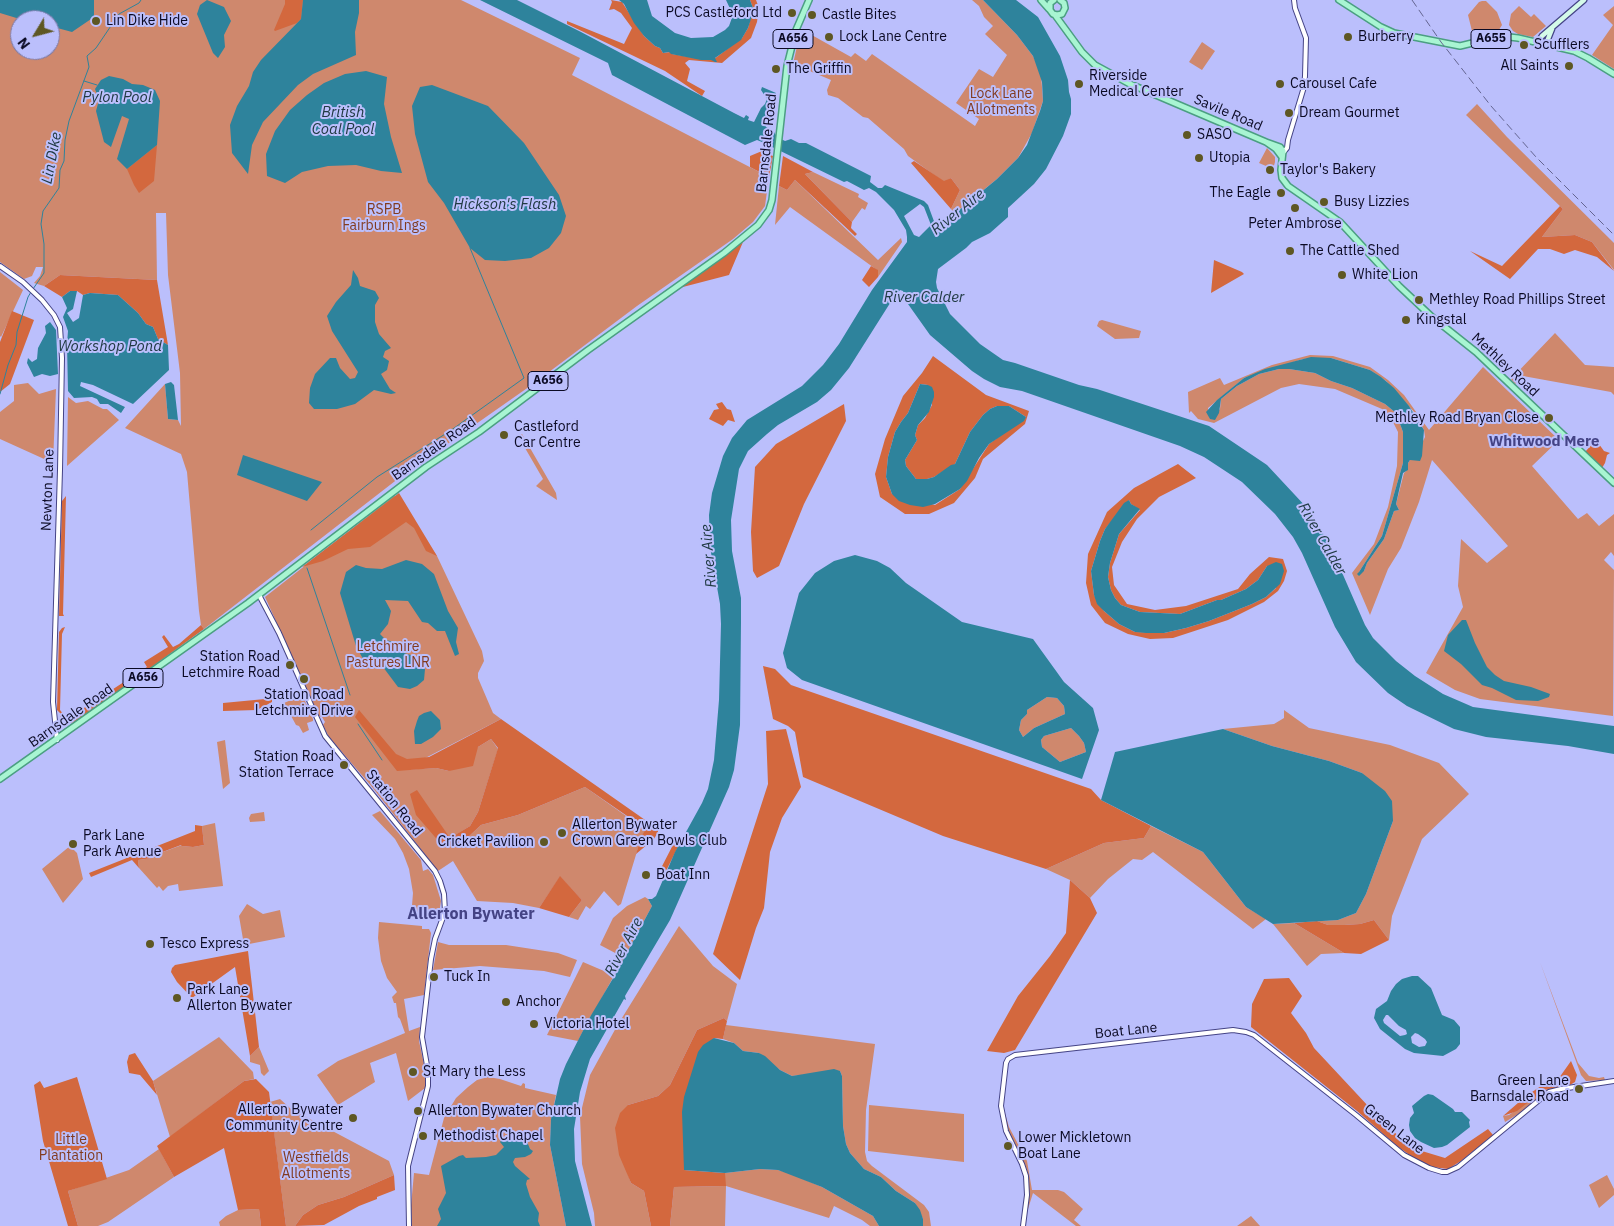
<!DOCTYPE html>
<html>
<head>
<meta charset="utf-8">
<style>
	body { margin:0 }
	#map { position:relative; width:1614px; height:1226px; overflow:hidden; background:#bbbffc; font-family:"IBM Plex Sans",sans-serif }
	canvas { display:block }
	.north { position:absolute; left:10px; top:10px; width:50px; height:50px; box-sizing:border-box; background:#bbbffc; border:1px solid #7577a6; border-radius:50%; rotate:233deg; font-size:14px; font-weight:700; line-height:20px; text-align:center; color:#0b0a24 }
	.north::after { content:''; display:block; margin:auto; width:18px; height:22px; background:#5e5723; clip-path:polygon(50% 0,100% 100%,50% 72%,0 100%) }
</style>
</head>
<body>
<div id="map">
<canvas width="1614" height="1226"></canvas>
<div class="north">N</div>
</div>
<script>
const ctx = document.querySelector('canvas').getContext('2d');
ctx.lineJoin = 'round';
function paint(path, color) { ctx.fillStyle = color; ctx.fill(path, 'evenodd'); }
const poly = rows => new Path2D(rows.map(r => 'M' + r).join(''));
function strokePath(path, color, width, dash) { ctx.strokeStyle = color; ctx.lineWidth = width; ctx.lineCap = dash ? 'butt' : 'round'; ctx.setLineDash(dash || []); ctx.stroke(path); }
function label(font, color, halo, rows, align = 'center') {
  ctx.font = font + ' "IBM Plex Sans",sans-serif'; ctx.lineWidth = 4; ctx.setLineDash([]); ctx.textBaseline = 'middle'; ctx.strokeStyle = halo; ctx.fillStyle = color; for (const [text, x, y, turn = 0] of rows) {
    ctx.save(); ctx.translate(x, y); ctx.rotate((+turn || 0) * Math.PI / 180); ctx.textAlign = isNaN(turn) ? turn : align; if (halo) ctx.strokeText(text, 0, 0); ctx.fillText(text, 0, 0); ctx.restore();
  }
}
paint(poly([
	[0,0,461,0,580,58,572,75,769,177,765,206,753,222,733,239,637,306,533,384,399,478,204,629,201,625,199,611,187,472,181,454,125,428,165,384,168,419,178,420,181,426,180,373,168,275,166,213,156,213,157,280,60,275,44,286,34,283,40,276,43,267,36,267,32,276,24,279,0,262],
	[20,20,50,20,50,50,20,50],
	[972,0,983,0,1017,35,1033,56,1041,74,1043,101,1032,133,1018,158,997,179,955,213,951,209,960,190,951,178,944,182,908,156,904,149,868,118,863,117,838,98,828,95,827,90,831,80,793,64,801,29,851,57,855,53,866,61,872,54,975,126,979,119,956,103,979,69,993,77,1007,55,985,34,993,26,984,17,979,6],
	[1482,1,1486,1,1497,12,1502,25,1497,33,1474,39,1468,15,1479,2],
	[1519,6,1531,17,1534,14,1546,26,1533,37,1518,34,1513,31,1509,25,1511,14],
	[1614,6,1614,69,1592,55,1613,25,1603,15],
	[1202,42,1215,51,1202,70,1189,62],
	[1477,104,1507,137,1614,243,1614,270,1592,242,1575,235,1542,237,1563,209,1466,115],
	[1267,148,1275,157,1275,162,1273,169,1259,163],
	[813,172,859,194,858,197,868,203,865,210,862,208,852,222,805,174],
	[795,180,878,260,901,238,902,242,878,277,877,270,790,207,775,225,779,186,787,190],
	[0,272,23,290,1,337,0,336],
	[1102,320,1141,331,1139,338,1115,339,1097,326,1099,321],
	[1555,333,1585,365,1614,367,1614,395,1611,392,1523,376,1515,384,1511,379],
	[1310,355,1333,356,1370,367,1388,380,1404,395,1429,430,1483,367,1559,440,1532,466,1578,519,1587,513,1599,526,1614,514,1614,556,1611,552,1604,560,1614,570,1613,716,1480,699,1455,690,1426,673,1463,607,1458,586,1461,539,1487,563,1508,546,1432,460,1419,502,1401,548,1388,569,1370,615,1352,573,1374,544,1388,507,1397,466,1398,432,1392,420,1382,409,1335,389,1299,384,1281,388,1214,423,1198,419,1191,411,1189,413,1188,392,1220,378,1224,385,1272,365],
	[1331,358,1370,370,1386,381,1415,413,1424,430,1425,437,1414,459,1410,460,1408,463,1408,469,1404,473,1396,504,1399,510,1394,511,1384,539,1367,563,1364,571,1359,572,1382,536,1403,463,1403,432,1396,413,1385,404,1352,388,1331,381,1315,373,1289,369,1279,369,1259,374,1237,386,1221,399,1220,409,1210,419,1208,408,1244,378,1303,359],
	[28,383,39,394,56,389,53,463,0,439,0,412,14,401,14,385],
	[68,397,76,403,88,401,103,409,107,409,119,420,67,466],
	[522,434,556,493,557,500,536,486,543,479,525,448,526,447,520,436],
	[394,496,397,497,437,556,482,651,484,661,478,673,478,678,493,713,501,719,402,770,436,768,449,771,478,747,491,739,498,749,478,812,470,826,441,844,465,840,481,825,518,815,585,787,646,830,642,835,621,904,618,906,604,891,590,909,586,906,578,920,569,917,582,900,560,877,539,908,513,903,477,901,453,861,438,871,372,787,329,737,323,725,325,722,322,717,319,716,265,597],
	[298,697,302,698,305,701,313,719,313,721,307,723,309,730,303,733,299,726,296,725,284,703],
	[1047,697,1057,698,1064,706,1065,714,1034,728,1023,737,1019,730,1021,720,1027,714,1027,710],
	[1284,710,1309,728,1390,745,1439,763,1469,794,1422,839,1392,916,1389,940,1374,920,1360,924,1344,925,1328,925,1317,921,1338,920,1356,913,1366,894,1393,821,1362,773,1329,761,1272,746,1223,729,1274,724,1284,718],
	[1071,728,1079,736,1084,743,1086,752,1060,762,1042,747,1041,740,1044,736],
	[225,740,230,783,223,789,217,742],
	[380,811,421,860,423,871,428,869,433,875,441,901,438,920,411,918,413,893,409,869,403,853,395,839,372,815],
	[264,812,265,821,250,822,249,818,251,814],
	[215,823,223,886,179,891,178,884,168,886,163,891,159,886,157,888,139,868,138,860,152,858,152,856,182,845,182,846,193,847,204,845,202,826],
	[1151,826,1203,852,1246,907,1266,919,1253,929,1153,852,1142,860,1133,859,1108,879,1090,898,1070,880,1046,869,1104,843,1144,838],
	[70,846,77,853,83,879,63,903,42,869],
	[645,897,648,899,652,906,631,945,594,1012,590,1017,578,1041,547,1035,583,962,604,971,614,963,619,955,600,945,613,918,627,906],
	[247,904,263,914,280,910,285,937,244,945,239,916],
	[379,922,422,926,422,929,429,929,431,933,424,995,404,999,409,1031,420,1027,419,1041,425,1069,425,1088,408,1101,396,1053,370,1063,375,1082,338,1105,317,1075,338,1061,405,1033,400,1019,398,1017,396,1003,394,1003,392,997,397,992,387,978,381,961,378,938],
	[1294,923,1344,953,1321,954,1307,966,1273,924],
	[679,926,713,966,737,984,727,1021,724,1018,697,1030,670,1085,658,1096,628,1105,627,1172,631,1183,644,1191,651,1226,595,1226,594,1213,582,1164,580,1116,590,1075,617,1026],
	[438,942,449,945,506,945,558,953,577,960,570,977,544,971,480,966,433,970],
	[1540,962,1578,1063,1589,1076,1599,1078,1604,1077,1605,1080,1586,1081,1581,1075],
	[726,1025,875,1044,866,1110,865,1152,867,1161,872,1166,924,1205,929,1212,931,1226,923,1226,923,1219,915,1203,896,1191,881,1177,864,1169,850,1153,846,1144,843,1126,842,1076,840,1071,792,1076,780,1070,759,1053,743,1051,734,1043,723,1039],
	[219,1037,253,1072,254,1079,244,1081,170,1137,153,1081],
	[259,1047,269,1071,264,1076,261,1073,260,1065,250,1062,250,1056],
	[488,1077,500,1079,521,1086,523,1083,525,1084,525,1088,556,1095,551,1119,550,1145,566,1226,412,1226,411,1206,414,1173,429,1175,444,1118,456,1098,468,1087,477,1080],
	[1554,1088,1544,1094,1520,1113,1505,1122,1503,1116,1509,1115,1544,1090],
	[280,1099,291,1109,389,1161,394,1175,344,1197,318,1205,303,1215,295,1226,286,1226,270,1102],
	[869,1105,964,1114,964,1162,868,1151],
	[1004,1110,1009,1127,1027,1161,1032,1190,1058,1190,1064,1192,1083,1209,1074,1220,1081,1226,1076,1226,1033,1193,1028,1209,1027,1207,1029,1189,1025,1168,1007,1129],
	[159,1149,174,1177,108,1222,98,1226,78,1226,68,1191,129,1170],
	[760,1169,778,1170,789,1173,822,1187,873,1216,879,1226,870,1226,862,1220,834,1206,829,1218,726,1186,725,1226,670,1226,674,1187,725,1186,725,1173],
	[1607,1175,1614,1189,1614,1195,1599,1208,1589,1185],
	[259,1209,261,1226,220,1226,219,1222,226,1216,238,1210],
	[1251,1216,1260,1226,1237,1226]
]), '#cf886d');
paint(poly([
	[285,0,303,0,301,19,297,23,275,31,274,30,285,4],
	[611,0,622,2,644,36,655,46,660,48,663,53,670,52,672,54,706,60,714,59,742,38,748,28,751,17,756,10,753,8,750,0,756,0,759,8,757,22,751,38,722,63,689,60,685,63,690,69,687,81,705,91,702,96,665,71,567,24,567,21,624,44,632,28,621,13,614,9,609,10,612,2],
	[157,145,154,181,139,193,134,185,127,169],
	[762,151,773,156,769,177,750,167,750,156],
	[783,156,813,172,805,174,852,222,851,228,857,234,855,236,795,180,787,190,779,186],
	[914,161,944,181,951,178,960,190,951,209,911,163],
	[1560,206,1563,209,1542,237,1575,235,1592,242,1614,271,1597,257,1575,250,1564,254,1550,249,1538,249,1510,279,1470,251,1502,266],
	[743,242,729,275,679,288,720,260],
	[1214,260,1242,272,1244,274,1211,293],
	[871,266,878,270,878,277,869,287,862,280],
	[60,275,157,280,168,345,158,339,153,327,146,324,138,313,118,295,90,293,83,295,77,291,70,291,62,297,44,286],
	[12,311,34,320,10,384,0,392,0,342],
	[933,356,986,395,1029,411,1025,424,983,459,975,478,954,503,929,514,905,514,880,497,875,474,885,439,903,396,922,373],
	[920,384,928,385,932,405,925,418,918,425,915,435,917,440,905,460,906,466,916,479,927,479,934,477,955,464,970,432,983,415,990,409,997,406,1009,406,1026,417,989,444,960,489,935,505,892,494,886,477,888,457,895,432,901,422,908,413],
	[722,402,727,409,731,410,735,422,728,420,723,426,709,419,714,410,719,409,716,404],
	[844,404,846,421,804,504,779,566,757,578,753,571,751,532,755,467,776,444],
	[1596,440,1604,451,1610,453,1607,455,1605,463,1602,468,1585,452],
	[1178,464,1196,478,1159,497,1137,519,1122,542,1112,567,1114,585,1127,604,1155,610,1186,606,1238,589,1250,574,1269,557,1283,559,1287,571,1284,581,1278,591,1264,602,1228,620,1173,638,1150,639,1128,634,1105,623,1091,605,1086,583,1088,554,1107,512,1134,488],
	[1129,500,1131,504,1140,510,1119,534,1110,563,1108,577,1111,590,1115,598,1121,605,1140,612,1180,614,1217,600,1221,600,1246,589,1258,580,1267,566,1276,588,1266,597,1252,604,1209,621,1186,628,1164,633,1135,632,1119,624,1104,611,1094,595,1091,571,1100,541,1105,529],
	[399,493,437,556,426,551,414,528,406,522,370,547,348,549,323,561,302,567],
	[66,496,63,614,64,616,59,616,62,501],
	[201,625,204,629,76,722,65,724,60,720,60,713,57,710,59,632,62,628,65,627,62,634,60,710,67,719,147,667,144,662,168,647,162,637,164,635,173,647,179,644],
	[763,666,775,669,791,685,1091,789,1101,800,1151,826,1144,838,1104,843,1046,869,943,836,803,777,795,732,788,726,773,719],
	[272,696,272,702,257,710,223,711,223,703,265,699],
	[359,710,396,754,407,759,429,757,501,719,648,822,658,828,658,832,654,839,636,854,642,835,646,829,585,787,518,815,481,825,465,840,452,846,441,844,416,815,410,794,417,790,450,838,470,826,478,812,498,748,491,739,478,747,473,766,449,771,436,768,397,771,355,717],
	[786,729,801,787,782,818,770,852,764,908,756,928,740,980,713,954,768,784,766,731],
	[195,825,202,826,204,845,193,847,182,846,181,845,152,856,152,858,138,860,139,868,132,860,91,877,89,873,195,831],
	[676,839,682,839,663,877,658,874],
	[560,876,582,900,569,917,539,908],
	[1070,880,1090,898,1097,913,1015,1050,1004,1053,987,1051,1018,996,1050,956,1066,933],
	[1374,920,1389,940,1361,954,1344,953,1294,923,1317,921,1328,925,1344,925,1360,924],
	[248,951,259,1047,250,1056,235,967,192,998,177,982,171,972,172,968,175,965],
	[1289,978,1302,996,1291,1013,1306,1033,1314,1048,1383,1122,1412,1148,1445,1158,1488,1129,1493,1135,1461,1161,1448,1169,1432,1167,1414,1158,1397,1146,1357,1111,1251,1027,1252,1004,1264,979],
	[724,1018,727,1021,723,1039,714,1038,684,1170,725,1173,726,1186,674,1187,670,1226,651,1226,644,1191,631,1183,619,1155,615,1128,620,1113,628,1105,658,1096,670,1085,697,1030],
	[135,1053,153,1081,157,1095,140,1075,129,1073,127,1062,129,1055],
	[1571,1061,1577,1075,1575,1082,1570,1085,1544,1090,1517,1111,1503,1116,1526,1096,1544,1084,1559,1078],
	[77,1077,107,1179,68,1191,78,1226,68,1226,43,1141,34,1085,40,1081,44,1088],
	[256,1079,269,1092,286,1226,261,1226,259,1209,238,1210,224,1148,174,1177,157,1146,244,1081],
	[394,1175,395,1190,377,1197,377,1199,359,1206,324,1225,295,1226,303,1215,318,1205,344,1197]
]), '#d3683e');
paint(poly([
	[0,0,94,0,94,17,72,32,50,26,50,20,23,20,0,13],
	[207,0,224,7,231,21,224,35,225,47,218,58,213,53,197,14,200,5],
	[303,0,359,0,359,13,355,32,356,55,313,74,298,85,263,122,252,145,248,174,232,153,230,125,237,106,249,86,253,72,261,60,301,19],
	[480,0,517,0,581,32,734,113,744,118,746,115,749,117,748,120,754,122,761,108,765,104,767,99,761,90,762,87,776,93,765,123,766,127,774,132,777,137,785,141,791,139,799,143,806,143,871,176,870,182,878,188,882,188,885,185,924,201,928,205,935,224,941,225,997,179,1018,158,1027,145,1040,111,1043,101,1042,82,1033,56,1017,35,983,0,1016,0,1038,17,1060,56,1068,80,1069,92,1071,99,1071,114,1063,136,1046,169,1034,184,1008,208,1008,217,990,233,972,242,966,248,938,269,936,282,937,288,950,314,980,344,1003,360,1015,363,1079,385,1097,389,1209,426,1267,465,1308,509,1319,526,1333,552,1365,625,1373,638,1396,661,1415,676,1443,694,1473,707,1614,726,1614,754,1568,746,1486,737,1454,729,1407,706,1388,693,1356,662,1335,627,1302,553,1293,537,1275,514,1242,482,1204,457,1180,446,1022,391,1000,387,984,379,972,371,930,335,908,304,903,291,900,290,892,300,849,368,831,390,817,402,778,425,767,434,748,451,739,469,731,520,732,551,741,598,741,622,740,725,734,770,729,787,670,920,625,996,626,1000,624,999,590,1059,580,1092,574,1129,575,1161,592,1226,566,1226,550,1145,551,1119,560,1079,566,1064,590,1017,615,975,652,906,648,899,652,899,656,896,675,852,702,803,708,789,714,760,719,700,721,624,720,604,710,547,709,515,712,493,723,456,732,438,747,420,802,386,823,365,839,344,872,290,907,242,907,237,906,230,894,210,876,192,869,188,864,190,847,181,844,182,762,142,757,140,745,145,612,75,608,63],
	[920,204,924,207,931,225,919,237,914,235,904,216],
	[619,0,647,0,652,16,675,33,691,38,713,37,725,30,729,26,733,15,726,0,750,0,753,8,756,11,753,13,748,28,741,40,715,58,717,62,715,62,711,60,701,60,671,54,669,52,663,53,660,48,655,46,644,36,634,23,624,4],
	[366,71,387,77,384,104,391,137,402,173,381,171,356,165,328,166,302,172,285,183,267,176,266,154,275,131,290,110,307,95,324,83,345,74],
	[109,76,123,79,132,84,143,85,155,90,160,101,157,145,127,169,117,159,129,119,122,116,111,147,104,142,96,111,99,100,95,89,101,80],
	[432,85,488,106,524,143,559,195,566,216,561,233,549,248,531,258,505,261,485,260,470,248,444,203,428,182,415,134,412,106,420,87],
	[353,270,358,278,360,286,375,291,379,298,375,305,375,322,379,334,391,348,385,351,383,357,389,361,387,370,381,374,390,389,396,393,391,394,374,390,355,404,337,409,314,409,309,403,310,388,315,374,330,358,336,358,340,368,350,379,355,378,358,372,332,331,327,316,336,302,351,285],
	[70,291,77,291,73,309,67,313,73,322,79,318,83,295,90,293,118,295,138,313,146,324,153,327,158,339,168,345,169,370,133,404,93,385,81,382,80,386,125,407,121,413,108,404,100,404,97,399,92,397,74,398,68,391,67,344,68,331,63,317,67,308,62,297],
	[50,322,56,330,58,374,50,376,42,374,34,377,27,363,28,358,32,362,37,359,38,348,46,333,45,326],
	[1311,357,1331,358,1370,370,1381,377,1394,388,1409,406,1424,430,1422,456,1420,461,1410,460,1408,463,1408,470,1403,473,1396,504,1399,510,1394,511,1384,539,1367,563,1364,571,1359,576,1357,574,1359,572,1382,536,1403,463,1403,432,1396,413,1385,404,1352,388,1331,381,1315,373,1289,369,1279,369,1259,374,1237,386,1221,399,1219,413,1215,420,1210,419,1206,412,1217,400,1244,378,1265,369],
	[171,382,174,385,178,420,168,419,165,384],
	[920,384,928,385,932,387,934,392,934,397,929,412,918,425,915,435,917,440,905,460,906,466,916,479,927,479,934,477,951,465,955,464,970,432,983,415,990,409,997,406,1009,406,1026,417,1024,421,989,444,979,458,967,481,960,489,935,504,923,507,910,505,899,501,892,494,886,477,888,457,895,432,901,422,908,413],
	[243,455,322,482,307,501,237,475],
	[1129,500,1131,504,1140,509,1119,534,1110,563,1108,577,1111,590,1115,598,1121,605,1140,612,1180,614,1217,600,1221,600,1246,589,1258,580,1267,566,1276,562,1282,564,1284,571,1280,584,1266,597,1252,604,1209,621,1186,628,1164,633,1146,633,1135,632,1119,624,1104,611,1097,604,1094,595,1091,571,1100,541,1105,529,1124,503],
	[855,555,877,561,890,568,906,583,962,622,1033,639,1064,682,1093,708,1099,730,1082,779,802,680,787,668,783,653,799,593,815,573,834,561],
	[1047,697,1057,698,1064,706,1065,714,1034,728,1023,737,1019,730,1021,720,1027,714,1027,710],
	[1071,728,1079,736,1084,743,1086,752,1060,762,1042,747,1041,740,1044,736],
	[406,560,422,564,434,574,448,611,458,628,456,642,459,654,455,656,445,631,437,631,428,623,422,622,408,601,385,600,391,611,388,624,380,634,386,640,409,646,404,653,417,657,425,669,424,680,417,686,410,689,398,687,383,667,368,668,356,646,340,593,346,572,356,565,366,568,382,569],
	[1462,620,1466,620,1475,643,1487,667,1495,675,1504,681,1531,687,1550,694,1549,697,1538,701,1516,700,1492,688,1482,685,1461,664,1444,651,1448,635],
	[431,711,440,720,441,729,433,737,421,744,415,744,414,731,417,721,419,716,424,713],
	[1223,729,1272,746,1329,761,1362,773,1385,791,1392,801,1393,821,1366,894,1356,913,1338,920,1273,924,1246,907,1203,852,1101,800,1115,752],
	[1412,976,1418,976,1431,988,1442,1015,1454,1020,1460,1027,1460,1044,1456,1049,1443,1056,1414,1053,1405,1049,1380,1029,1374,1018,1376,1009,1387,1001,1391,991,1396,984,1402,979],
	[1386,1015,1388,1015,1399,1026,1406,1030,1407,1034,1405,1035,1400,1036,1384,1023,1383,1020],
	[1415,1033,1418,1034,1425,1039,1427,1042,1425,1046,1419,1047,1412,1043,1411,1037],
	[714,1038,734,1043,743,1051,759,1053,765,1056,780,1070,792,1076,834,1069,840,1071,842,1076,843,1126,846,1144,850,1153,864,1169,881,1177,896,1191,915,1203,920,1210,923,1219,923,1226,879,1226,873,1216,822,1187,778,1170,760,1169,725,1173,684,1170,682,1112,684,1097,698,1052,703,1045],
	[1428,1094,1433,1095,1453,1109,1455,1112,1462,1112,1470,1120,1469,1122,1470,1127,1447,1145,1442,1147,1434,1148,1421,1142,1415,1138,1410,1131,1409,1125,1410,1118,1414,1113,1412,1106,1424,1096],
	[514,1134,526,1139,530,1149,533,1151,531,1154,525,1157,515,1158,513,1162,515,1166,530,1179,527,1180,526,1184,530,1197,539,1213,538,1221,540,1226,437,1226,441,1219,438,1209,446,1193,441,1166,459,1156,463,1155,466,1158,486,1157,496,1155,504,1147,500,1142,502,1140,499,1138,510,1136]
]), '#2e839c');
strokePath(poly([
	[84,81,97,85],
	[33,289,44,273,44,244,41,224,43,211,59,188,60,170,64,161,65,140,69,121,89,67,87,56,96,48,119,14,139,3,141,0],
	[0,394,8,365,16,345,17,332,28,297,31,292],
	[311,530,377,477,450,431,524,378,470,248],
	[307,568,350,695],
	[358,724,382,760]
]), '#2e839c', 1);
const tertiary = poly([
	[1282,154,1287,148,1288,140,1304,87,1305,76,1306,38,1295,8,1294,0],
	[0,266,23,282,42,300,54,315,60,327,62,358,60,470,53,702,57,740],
	[259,595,279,633,325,736,435,871,440,881,444,894,445,912,435,939,431,959,422,1037,428,1071,428,1086,408,1166,409,1226],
	[1023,1226,1027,1195,1026,1176,1022,1164,1006,1131,1001,1106,1006,1063,1008,1059,1015,1055,1233,1030,1246,1032,1254,1035,1356,1115,1404,1155,1429,1168,1442,1172,1447,1172,1458,1167,1549,1092,1561,1089,1614,1081]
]);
const secondary = poly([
	[1538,42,1542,36,1584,0],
	[1546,44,1552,29]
]);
const primary = poly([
	[1041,0,1049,9],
	[1054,0,1050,3,1050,10,1053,14,1057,15,1062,14,1065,8,1064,3,1060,0],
	[1339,0,1381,27,1394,33,1460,46,1501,36,1518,38,1574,51,1588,58,1614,74],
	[1055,15,1082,52,1095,65,1130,84,1266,142,1276,149,1282,157],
	[1266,142,1280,147,1283,151,1281,170,1282,178,1288,186,1340,222,1399,286,1432,317,1476,352,1614,483],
	[0,779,248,603,426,467,479,432,588,350,724,253,758,225,769,210,772,200,787,66,796,30,809,0]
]);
strokePath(tertiary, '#454486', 6);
strokePath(secondary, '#454486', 7);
strokePath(primary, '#4b9f82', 8);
strokePath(tertiary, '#fff', 4);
strokePath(secondary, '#d4fae8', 4.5);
strokePath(primary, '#a8f5d2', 5);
strokePath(poly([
	[1412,0,1441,42,1491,106,1536,157,1614,235]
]), '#646591', 1, [8, 4]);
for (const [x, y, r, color] of [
	[792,13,5,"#5e5723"],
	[812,15,5,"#5e5723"],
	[96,21,5,"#5e5723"],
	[829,37,5,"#5e5723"],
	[1348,37,5,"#5e5723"],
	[1524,45,5,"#5e5723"],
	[1569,66,5,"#5e5723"],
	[776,69,5,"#5e5723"],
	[1079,84,5,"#5e5723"],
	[1280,84,5,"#5e5723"],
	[1289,113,5,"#5e5723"],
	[1187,135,5,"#5e5723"],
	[1199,158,5,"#5e5723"],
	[1270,170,5,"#5e5723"],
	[1281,193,5,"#5e5723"],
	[1324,202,5,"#5e5723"],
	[1295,208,5,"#5e5723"],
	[1290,251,5,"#5e5723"],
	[1342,275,5,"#5e5723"],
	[1419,300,5,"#5e5723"],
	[1406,320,5,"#5e5723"],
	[1549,418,5,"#5e5723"],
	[504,435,5,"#5e5723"],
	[290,665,5,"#5e5723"],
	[304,679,5,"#5e5723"],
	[344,765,5,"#5e5723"],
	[562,833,5,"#5e5723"],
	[544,842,5,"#5e5723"],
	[73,844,5,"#5e5723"],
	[646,875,5,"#5e5723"],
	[150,944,5,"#5e5723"],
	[434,977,5,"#5e5723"],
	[177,998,5,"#5e5723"],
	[506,1002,5,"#5e5723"],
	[534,1024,5,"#5e5723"],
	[413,1072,5,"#5e5723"],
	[1579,1089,5,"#5e5723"],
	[418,1111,5,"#5e5723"],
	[353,1118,5,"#5e5723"],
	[423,1136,5,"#5e5723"],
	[1008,1146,5,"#5e5723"]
]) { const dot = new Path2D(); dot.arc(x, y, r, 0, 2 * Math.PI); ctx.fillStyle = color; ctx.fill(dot); strokePath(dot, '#bbbffc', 2); }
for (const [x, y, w] of [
	[793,39,40],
	[1491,39,40],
	[548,381,40],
	[143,678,40]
]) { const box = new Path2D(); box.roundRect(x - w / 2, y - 9.5, w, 19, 4); ctx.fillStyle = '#bbbffc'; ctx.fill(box); strokePath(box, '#0b0a24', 1); }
label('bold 12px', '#0b0a24', null, [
	["A656",793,39],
	["A655",1491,39],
	["A656",548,381],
	["A656",143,678]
]);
label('14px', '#0b0a24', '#bbbffc', [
	["PCS Castleford Ltd",782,13,"right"],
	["Castle Bites",822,15],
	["Lin Dike Hide",106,21],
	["Lock Lane Centre",839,37],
	["Burberry",1358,37],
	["Scufflers",1534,45],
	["All Saints",1559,66,"right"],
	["The Griffin",786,69],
	["Riverside",1089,76],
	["Medical Center",1089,92],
	["Carousel Cafe",1290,84],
	["Dream Gourmet",1299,113],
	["SASO",1197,135],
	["Utopia",1209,158],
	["Taylor's Bakery",1280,170],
	["The Eagle",1271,193,"right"],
	["Busy Lizzies",1334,202],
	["Peter Ambrose",1295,224,"center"],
	["The Cattle Shed",1300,251],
	["White Lion",1352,275],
	["Methley Road Phillips Street",1429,300],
	["Kingstal",1416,320],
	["Methley Road Bryan Close",1539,418,"right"],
	["Castleford",514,427],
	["Car Centre",514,443],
	["Station Road",280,657,"right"],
	["Letchmire Road",280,673,"right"],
	["Station Road",304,695,"center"],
	["Letchmire Drive",304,711,"center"],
	["Station Road",334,757,"right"],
	["Station Terrace",334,773,"right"],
	["Allerton Bywater",572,825],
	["Crown Green Bowls Club",572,841],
	["Park Lane",83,836],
	["Park Avenue",83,852],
	["Cricket Pavilion",534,842,"right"],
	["Boat Inn",656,875],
	["Tesco Express",160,944],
	["Tuck In",444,977],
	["Park Lane",187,990],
	["Allerton Bywater",187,1006],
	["Anchor",516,1002],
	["Victoria Hotel",544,1024],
	["St Mary the Less",423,1072],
	["Green Lane",1569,1081,"right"],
	["Barnsdale Road",1569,1097,"right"],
	["Allerton Bywater",343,1110,"right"],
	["Community Centre",343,1126,"right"],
	["Allerton Bywater Church",428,1111],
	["Methodist Chapel",433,1136],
	["Lower Mickletown",1018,1138],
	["Boat Lane",1018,1154]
], 'left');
label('14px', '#823b1f', '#bbbffc', [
	["Lock Lane",1001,94],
	["Allotments",1001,110],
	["RSPB",384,210],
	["Fairburn Ings",384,226],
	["Letchmire",388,647],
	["Pastures LNR",388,663],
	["Little",71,1140],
	["Plantation",71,1156],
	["Westfields",316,1158],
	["Allotments",316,1174]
]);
label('14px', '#0b0a24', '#bbbffc', [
	["Savile Road",1228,113,23],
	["Barnsdale Road",767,143,-84],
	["Methley Road",1505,365,43],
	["Barnsdale Road",434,449,-35],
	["Newton Lane",48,490,-88],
	["Barnsdale Road",71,716,-35],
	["Station Road",394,803,51],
	["Boat Lane",1126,1031,-6],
	["Green Lane",1394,1129,38]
]);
label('italic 15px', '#203a43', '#bbbffc', [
	["Pylon Pool",117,98],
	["British",343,113],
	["Coal Pool",343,130],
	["Lin Dike",52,158,-79],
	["Hickson's Flash",505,205],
	["River Aire",958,212,-39],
	["River Calder",924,298],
	["Workshop Pond",110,347],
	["River Calder",1322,539,60],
	["River Aire",709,556,-95],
	["River Aire",624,947,-62]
]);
label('bold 15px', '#444385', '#bbbffc', [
	["Whitwood Mere",1544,442]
]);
label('bold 16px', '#444385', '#bbbffc', [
	["Allerton Bywater",471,914]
]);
</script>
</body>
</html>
